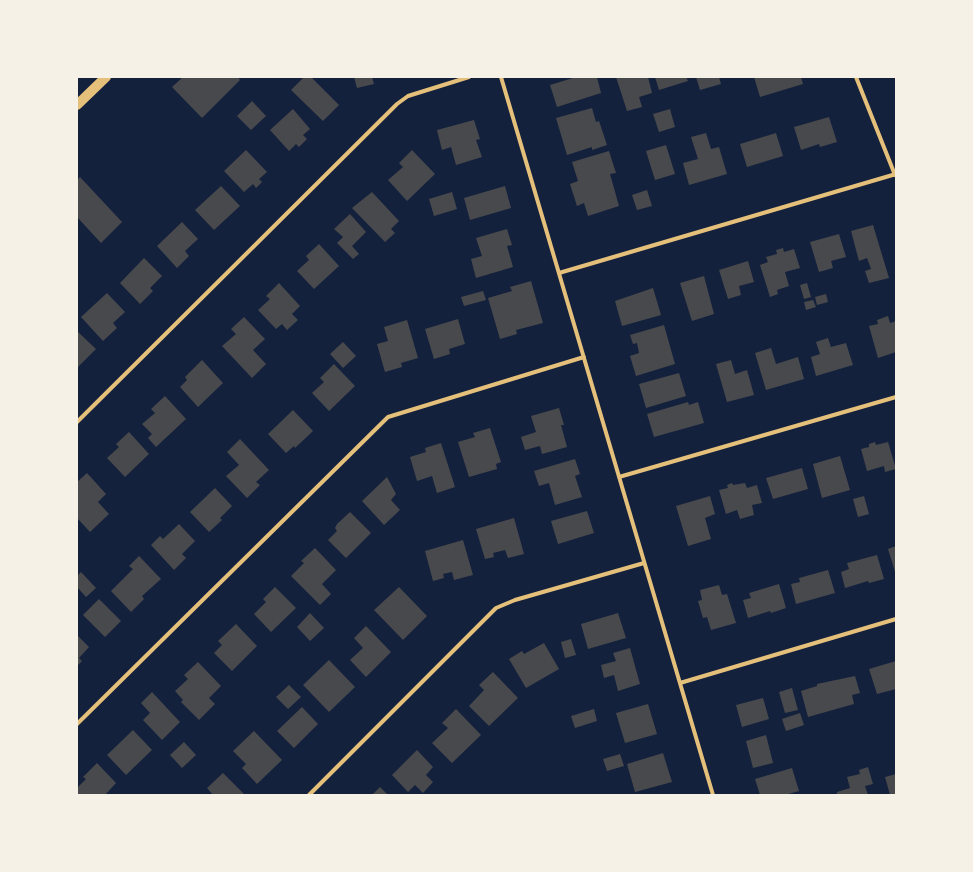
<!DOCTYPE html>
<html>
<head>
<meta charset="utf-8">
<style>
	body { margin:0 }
	#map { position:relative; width:973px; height:872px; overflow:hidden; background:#14213d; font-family:Helvetica,sans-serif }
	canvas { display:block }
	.frame { position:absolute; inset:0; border:78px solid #f6f1e7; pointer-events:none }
</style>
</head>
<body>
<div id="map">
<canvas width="973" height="872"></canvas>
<div class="frame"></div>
</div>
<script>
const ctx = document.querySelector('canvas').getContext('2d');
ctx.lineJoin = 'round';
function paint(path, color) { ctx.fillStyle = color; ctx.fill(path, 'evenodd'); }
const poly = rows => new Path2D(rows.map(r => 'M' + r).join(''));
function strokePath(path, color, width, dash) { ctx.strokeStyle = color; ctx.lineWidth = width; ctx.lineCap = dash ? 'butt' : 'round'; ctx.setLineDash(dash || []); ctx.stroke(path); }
paint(poly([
	[183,77,238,77,240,80,202,118,172,87],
	[304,77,311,77,339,105,323,121,291,90],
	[354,77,372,77,374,84,357,88],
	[576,77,597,77,601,93,557,107,550,85],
	[616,77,648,77,652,93,639,97,642,107,627,111],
	[655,77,686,77,688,81,659,90],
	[696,77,719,77,721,84,700,90],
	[754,77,801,77,803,84,760,97],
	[252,101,266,116,251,130,237,116],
	[592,108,596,122,599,121,607,145,592,150,592,147,567,155,556,118],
	[293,109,310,129,303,135,307,139,299,147,296,144,289,151,270,130],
	[670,109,675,127,659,132,653,114],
	[829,117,837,142,820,147,819,144,801,150,794,127],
	[474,120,480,139,476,140,482,157,456,165,451,147,442,150,437,130],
	[706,133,711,149,719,147,727,174,689,185,683,163,698,159,691,137],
	[776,133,783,156,747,167,740,144],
	[666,145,675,174,655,180,646,151],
	[246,150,267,172,259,179,262,182,256,188,253,184,244,192,224,171],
	[412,150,435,174,407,201,388,180,403,167,399,163],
	[609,151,616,173,610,174,619,206,588,216,584,203,577,206,570,184,578,181,572,162],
	[80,177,122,222,101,243,77,217,77,180],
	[221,186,240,206,214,230,195,210],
	[505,186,511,208,470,220,464,198],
	[647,190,652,206,637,210,632,195],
	[372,192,399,221,391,229,395,233,385,242,352,208],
	[452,192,457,209,434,216,429,199],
	[350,214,366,232,352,246,359,254,353,259,337,243,343,237,334,229],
	[182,222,198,239,185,251,189,256,177,268,157,246],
	[873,225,889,278,869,283,865,271,871,269,867,258,859,261,851,231],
	[507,229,512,245,507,246,513,267,476,278,471,259,482,256,476,238],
	[839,234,846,257,831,261,833,268,819,272,810,242],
	[319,244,339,266,314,289,297,271,309,260,306,256],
	[783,248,784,252,794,249,800,268,785,272,789,286,777,290,778,294,770,297,760,265,768,262,766,257,777,254,776,250],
	[144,258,162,276,150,288,153,291,140,304,120,283],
	[748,261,754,282,739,286,741,295,728,299,719,270],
	[704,276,714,314,692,321,680,283],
	[531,281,543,323,516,330,517,334,500,339,488,298,512,291,510,287],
	[279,283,300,306,292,314,298,320,287,330,282,324,276,329,258,310,270,299,266,296],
	[807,283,811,297,804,299,800,285],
	[653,288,661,315,622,326,615,301],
	[483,291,486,300,464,306,461,297],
	[107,293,125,312,113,323,117,328,103,341,81,317],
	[826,294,828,302,817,305,815,297],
	[813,300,816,307,806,310,804,302],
	[888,316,890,323,896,321,896,352,878,358,869,326,878,324,877,320],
	[244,317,265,339,253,350,266,364,252,378,222,346,236,334,231,329],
	[458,319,465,344,449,349,450,354,434,359,425,329],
	[407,320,418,358,401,363,402,367,385,372,377,344,388,341,384,327],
	[664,325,675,364,636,376,630,356,639,353,637,343,633,344,630,335],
	[77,331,96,349,77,368],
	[828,338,831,347,846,343,853,365,816,376,811,357,820,354,816,342],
	[343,342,356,356,343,368,330,354],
	[771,348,776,364,798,357,804,379,766,390,755,353],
	[202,360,223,383,198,407,180,387,187,380,185,377],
	[731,360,735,374,747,370,754,395,727,402,716,364],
	[334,364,355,386,329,411,312,393,324,382,320,378],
	[679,373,686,396,646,408,639,384],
	[165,396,186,419,156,447,148,438,152,434,142,424,155,413,151,409],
	[688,402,689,405,698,402,704,423,654,437,647,414],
	[559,408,564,425,561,425,567,447,542,454,540,446,525,450,521,437,536,432,531,416],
	[293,410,313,431,295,448,294,446,286,453,268,434],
	[490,428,501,462,496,464,497,469,469,477,458,442,475,437,473,433],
	[129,432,149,454,125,477,107,458,119,447,116,444],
	[240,439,269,470,256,482,260,485,247,498,226,476,239,465,227,452],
	[875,442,876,445,888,442,896,469,885,472,884,466,867,471,861,449,869,447,869,444],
	[441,443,455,487,437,493,432,476,417,481,410,457,426,452,425,448],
	[840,456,850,490,822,498,813,464],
	[575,459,580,474,575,476,582,497,555,505,549,483,539,486,534,471],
	[802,468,808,489,773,499,766,478],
	[87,473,106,494,98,502,109,514,90,532,77,518,77,482],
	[387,477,396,494,391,500,400,510,384,525,362,501],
	[732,483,733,485,745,483,747,488,757,485,762,503,752,505,754,515,740,519,737,510,726,514,719,490,728,488,727,485],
	[215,488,232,506,220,518,222,520,209,532,190,512],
	[710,496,715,514,705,518,711,539,688,546,676,506],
	[864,496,869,514,858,517,853,499],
	[587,511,594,533,558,544,551,521],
	[350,512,371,533,346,558,328,540,337,531,335,528,337,524],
	[514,518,524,554,508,558,505,550,493,553,494,557,485,559,476,529],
	[179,524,195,541,182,554,186,558,174,570,151,545,160,536,163,539],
	[463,540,473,575,454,580,452,572,443,574,444,578,433,581,425,551],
	[896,546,896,575,888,549],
	[315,548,336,570,322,584,331,594,320,605,291,576,304,563,301,561],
	[877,555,884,579,869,583,868,581,845,588,841,572,849,569,847,563],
	[139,556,161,579,142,596,144,599,131,612,111,591,133,569,129,566],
	[828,570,835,593,796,604,791,584,800,582,799,578],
	[81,572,96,588,86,597,77,587,77,576],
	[779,584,786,608,771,613,770,611,748,618,743,600,751,598,749,593],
	[719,585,722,595,727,594,736,623,711,630,707,617,703,618,698,601,702,600,700,590],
	[275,587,296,608,271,632,254,614,266,602,263,599],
	[399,587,427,616,403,640,374,610],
	[99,599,121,621,105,637,83,615],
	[310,613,324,628,310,641,297,627],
	[618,613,626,638,588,649,581,624],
	[236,624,257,646,232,671,214,653,222,645,218,641],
	[366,626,391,652,366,677,350,660,363,648,354,638],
	[77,635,89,647,79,658,82,661,77,666],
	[571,639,576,655,565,658,561,642],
	[544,643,559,669,526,688,509,659,522,651,524,654],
	[630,648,640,684,618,691,614,675,604,678,601,665,616,661,613,653],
	[329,660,355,687,329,712,303,685],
	[896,661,896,689,877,694,869,669],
	[198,662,221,686,209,698,215,704,199,720,181,702,183,700,175,691,188,679,184,675],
	[493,672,518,698,489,726,469,706,484,690,479,685],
	[855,676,860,693,852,695,854,704,808,717,801,691,817,686,817,684],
	[289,685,301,697,288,709,276,697],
	[792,688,798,710,785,713,779,692],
	[152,692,180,722,162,740,143,720,150,713,141,703],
	[763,698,769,719,742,727,736,705],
	[648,704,657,734,625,743,616,713],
	[302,707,318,724,294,748,277,731],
	[456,709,481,735,452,763,432,743,448,728,442,723],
	[594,709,597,721,575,728,571,716],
	[800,713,804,725,786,731,782,719],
	[133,730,152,750,126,775,107,755],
	[254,731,282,760,257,784,242,768,246,764,233,751],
	[766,735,773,763,753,768,746,741],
	[184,742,196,755,182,768,170,755],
	[417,750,433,767,426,775,433,782,423,793,415,785,408,792,392,775],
	[663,753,672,782,635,792,627,764],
	[620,754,624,766,607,771,603,759],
	[97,763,116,783,105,795,77,795,77,788,86,779,83,777],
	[868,767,873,784,865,786,868,795,837,795,837,792,850,788,847,777,860,774,859,770],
	[792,768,799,791,785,795,760,795,755,779],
	[223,773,245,795,213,795,207,788],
	[896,774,896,795,890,795,885,777],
	[380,787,388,795,372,795]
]), '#48494c');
strokePath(poly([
	[501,77,713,795],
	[856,77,895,175],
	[559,273,896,174],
	[77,422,397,104,408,96,469,77],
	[619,477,896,397],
	[680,683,896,619],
	[77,724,388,417,584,357],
	[309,795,496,608,515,600,644,563]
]), '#e5c07b', 4);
strokePath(poly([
	[77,105,106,77]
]), '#e5c07b', 10);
</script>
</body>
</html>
